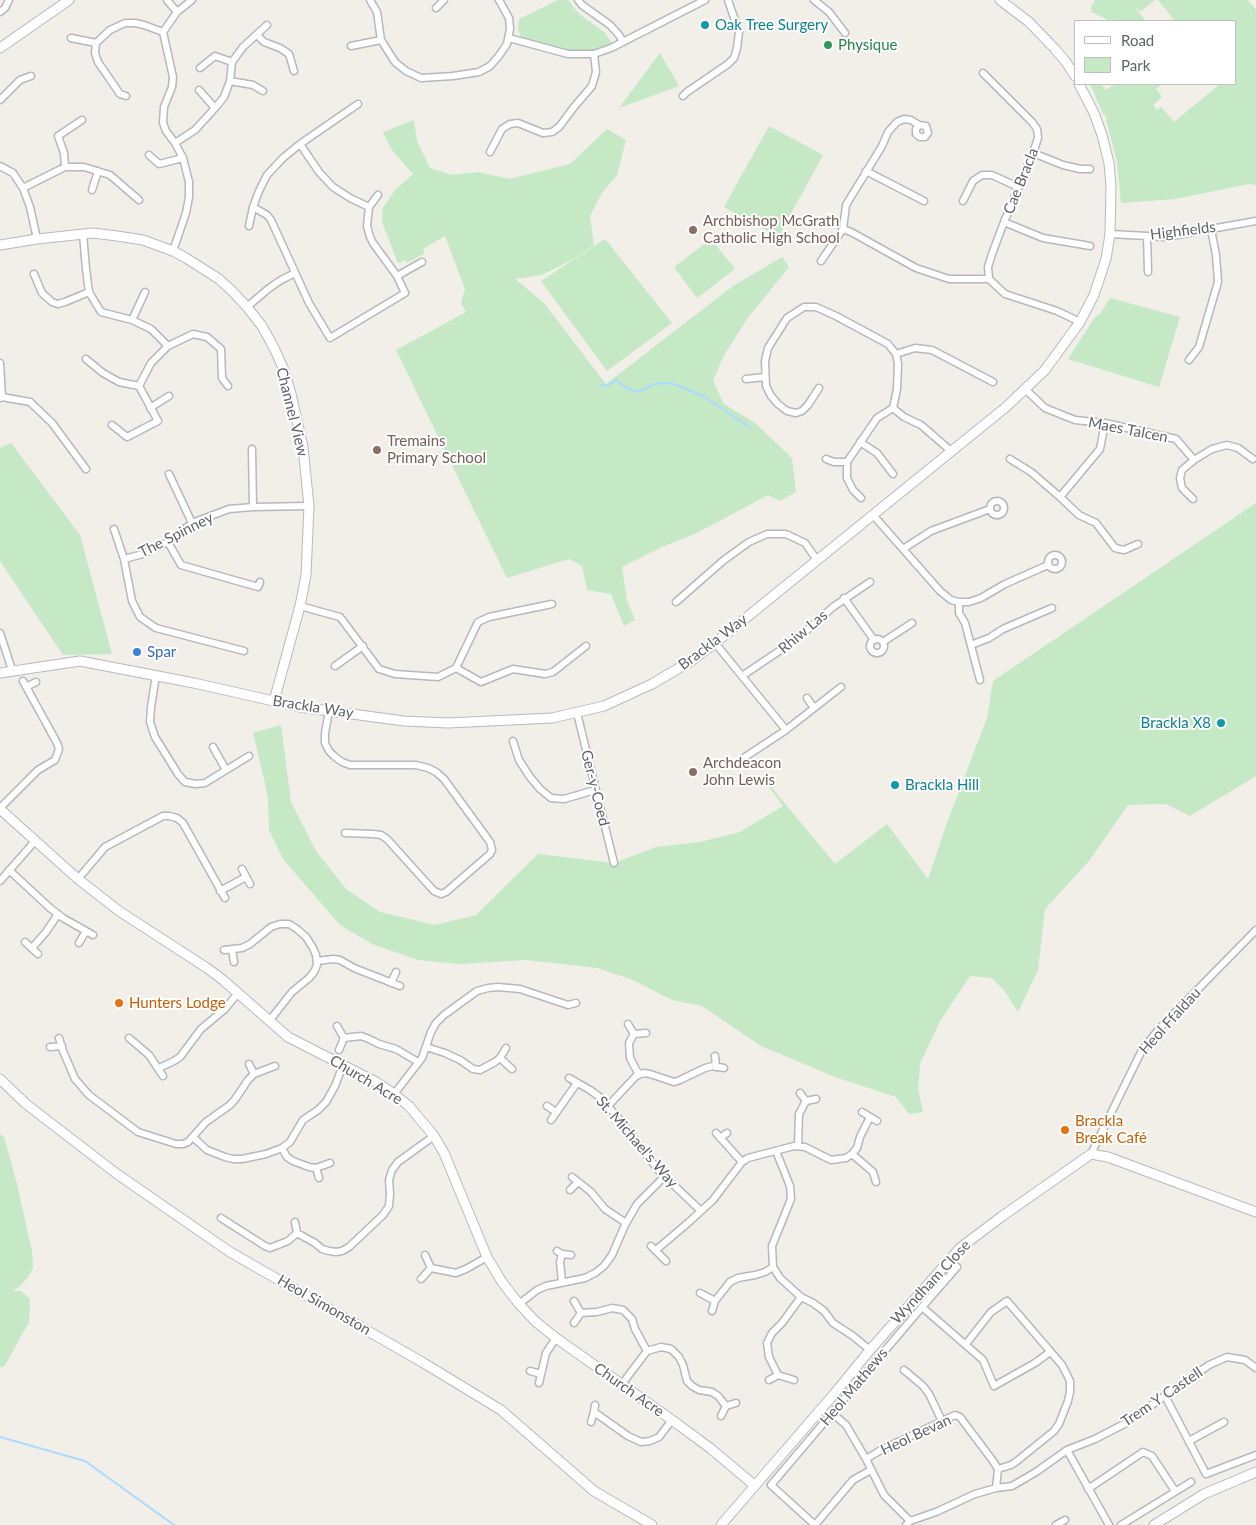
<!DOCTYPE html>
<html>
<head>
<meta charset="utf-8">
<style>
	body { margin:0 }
	#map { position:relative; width:1256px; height:1525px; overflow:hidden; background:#f1efe8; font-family:Lato,sans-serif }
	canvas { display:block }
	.legend { position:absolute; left:1074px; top:20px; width:162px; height:65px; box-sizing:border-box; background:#fff; border:1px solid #bfc1c3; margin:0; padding:6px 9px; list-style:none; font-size:15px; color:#5f6368 }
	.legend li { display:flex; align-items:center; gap:10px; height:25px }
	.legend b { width:25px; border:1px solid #bfc1c3 }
</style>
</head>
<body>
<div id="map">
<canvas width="1256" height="1525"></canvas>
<ul class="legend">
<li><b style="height:6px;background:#fff"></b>Road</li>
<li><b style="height:14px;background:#c5e8c5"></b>Park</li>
</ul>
</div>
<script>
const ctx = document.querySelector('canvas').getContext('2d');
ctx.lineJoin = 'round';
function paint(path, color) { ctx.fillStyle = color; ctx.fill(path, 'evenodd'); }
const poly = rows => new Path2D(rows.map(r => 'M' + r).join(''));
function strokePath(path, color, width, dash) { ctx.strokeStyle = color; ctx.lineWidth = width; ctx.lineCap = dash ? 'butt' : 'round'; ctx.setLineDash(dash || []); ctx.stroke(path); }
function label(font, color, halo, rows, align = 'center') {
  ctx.font = font + ' Lato,sans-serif'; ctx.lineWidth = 4; ctx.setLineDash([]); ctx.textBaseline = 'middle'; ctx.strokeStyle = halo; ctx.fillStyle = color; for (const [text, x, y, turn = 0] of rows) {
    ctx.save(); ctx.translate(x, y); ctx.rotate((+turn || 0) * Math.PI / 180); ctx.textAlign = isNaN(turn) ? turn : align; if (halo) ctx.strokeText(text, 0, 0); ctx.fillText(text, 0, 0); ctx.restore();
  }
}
paint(poly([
	[558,0,568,0,579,14,604,32,613,44,596,50,581,51,567,50,521,37,518,29,519,19],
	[1095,0,1155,0,1140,12,1137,8,1133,11,1136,9,1146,21,1110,21,1092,12,1091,7],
	[1158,0,1248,0,1256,10,1256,185,1249,184,1175,199,1121,203,1117,162,1106,119,1107,117,1103,114,1090,84,1101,84,1106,90,1115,84,1162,84,1156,89,1162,97,1153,105,1157,110,1161,107,1174,122,1220,84,1235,84,1235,21,1175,21],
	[660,53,679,86,619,108],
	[414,120,417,141,430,168,452,175,478,172,509,179,570,164,607,129,626,140,617,175,602,193,590,216,594,245,575,258,542,275,515,279,544,303,606,384,733,286,782,257,789,267,747,319,723,357,713,381,724,404,755,423,792,458,796,492,780,501,768,495,697,533,662,547,622,567,627,600,635,620,624,626,611,594,587,590,582,566,569,559,507,578,396,350,466,312,461,303,465,289,445,236,423,249,425,253,407,263,405,260,398,263,382,222,383,208,395,190,413,174,392,150,383,132],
	[769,126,823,155,778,237,724,207],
	[605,239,672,323,607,371,541,281],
	[711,239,735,269,697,298,674,267],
	[1110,298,1180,317,1159,387,1068,359,1095,317,1100,314],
	[11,443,80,535,112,654,63,655,0,561,0,448],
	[1256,503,1256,776,1190,816,1166,804,1128,805,1089,861,1045,909,1038,970,1018,1012,1004,990,992,978,970,976,940,1021,920,1064,918,1089,923,1112,909,1114,896,1097,835,1077,761,1046,702,1006,672,1000,633,980,597,968,526,960,459,964,418,960,372,944,340,925,283,859,269,830,268,799,262,770,253,733,281,725,291,802,316,851,346,889,380,912,435,925,476,915,538,854,614,863,656,847,700,842,740,832,783,806,767,784,768,783,835,864,887,824,928,879,947,823,987,718,993,681],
	[0,1134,4,1137,17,1184,32,1252,33,1268,29,1276,20,1286,13,1291,21,1291,30,1299,29,1322,4,1367,0,1367]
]), '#c5e8c5');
strokePath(poly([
	[600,385,607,386,616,380,628,389,635,391,643,390,654,384,671,383,703,396,751,428],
	[0,1437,85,1461,174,1525]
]), '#aadaff', 2);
const street = poly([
	[167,0,177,12],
	[370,0,377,12,381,40,395,62,406,71,421,78,453,76,479,72,490,66,498,57,507,44,510,29,509,18,499,0],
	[578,0,582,5,610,25,619,35,623,42],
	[814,0,829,12,845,33],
	[436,8,444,0],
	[0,12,5,8,9,0],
	[163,32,173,77,172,87,164,107,163,123,166,131,175,143,183,158,189,182,189,197,186,213,173,251],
	[257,35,264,42,280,48,289,54,294,71],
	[71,38,96,43],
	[509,38,568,54,594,54,611,48,705,0],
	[351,46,381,40],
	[200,68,215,56,232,62],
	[983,73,1032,122,1037,129,1038,138,1033,153,1004,222,992,254,988,267,989,279],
	[230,81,253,85,263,91],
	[199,90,215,108],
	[126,96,120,94,98,62,95,53,96,43,110,30,125,23,135,23,144,25,163,32,177,12,192,0],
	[683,96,687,92,728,64,734,58,737,48,739,32,728,0],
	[0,100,20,80,31,76],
	[175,143,195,130,215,108,224,97,230,81,232,62,243,47,267,25],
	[490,152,502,129,510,124,518,123,543,133,552,132,559,127,574,107,592,86,596,72,594,54],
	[1033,153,1063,165,1080,169,1090,169],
	[149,155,159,164,183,158],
	[0,166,13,173,23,188,30,207,37,239],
	[65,167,64,153,58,136,82,120],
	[866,171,924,201],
	[23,188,65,167,84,167,110,175,139,200],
	[92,190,98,171],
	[963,201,973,181,982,175,992,175,1018,187],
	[253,207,267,215,271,220,309,303,330,338,405,293,397,276,373,243,370,237,367,226,369,207,350,198,333,187,319,172,300,144],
	[369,207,378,195],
	[1004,222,1043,238,1090,246],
	[249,226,253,207,259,191,267,175,283,158,300,144,358,104],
	[843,229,846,205,882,146,888,132,897,122,904,119,911,120,919,125,926,126,928,133,925,137,920,137,916,134,916,129,919,125],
	[83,234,86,269,89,292,101,312,132,320,151,329,168,346,151,363,139,386,158,421,127,437,112,425],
	[1110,234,1166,237,1256,221],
	[1147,236,1148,272],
	[821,261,843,229,851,232,916,268,949,279,989,279,1005,294,1057,311,1080,322],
	[34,274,42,293,52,302,58,304,65,302,89,292],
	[397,276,422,262],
	[247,307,268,289,281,280,295,273],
	[132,320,145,292],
	[168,346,193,334,207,337,221,349,222,378,228,386],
	[896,354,915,348,932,350,993,382],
	[86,359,103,373,119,382,139,386],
	[1189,360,1199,347,1218,282,1216,255,1211,229],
	[0,363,2,397],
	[746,379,765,377],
	[819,388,808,405,802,411,796,413,787,411,778,404,771,396,766,386,765,361,768,348,787,318,804,307,816,307,836,316,888,344,896,354,898,364,897,389,893,408,904,417,921,425,951,451],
	[1025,389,1045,408,1075,420,1105,423,1176,439,1194,460,1212,449,1227,445,1238,448,1253,459],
	[0,398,2,397,30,402,52,423,86,469],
	[150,408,169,396],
	[1105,423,1100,449,1060,497,1079,515,1096,523,1115,548,1124,550,1138,544],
	[860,442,877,453,893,474],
	[252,449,253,507],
	[826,459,834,462,847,462],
	[1010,459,1031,472,1060,497],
	[169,474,192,523],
	[861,498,853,490,847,478,847,462,877,418,893,408],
	[1193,499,1182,488,1180,478,1182,470,1194,460],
	'990 508a7 7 0 1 1 14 0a7 7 0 1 1-14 0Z',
	[873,515,940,591,951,600,959,602,969,602,981,598,1005,584,1048,565],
	[114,529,124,559],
	[168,542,181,565,258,587,260,582],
	[903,549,931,531,990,509],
	'1048 562a7 7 0 1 1 14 0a7 7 0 1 1-14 0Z',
	[844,598,874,640],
	[676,602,724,560,749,542,767,534,786,534,805,543,817,560],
	[959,602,959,613,965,623,980,680],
	[300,606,340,617,379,669,395,674,438,677,456,668,478,622,489,617,552,604],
	[0,633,12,670],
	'870 646a7 7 0 1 1 14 0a7 7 0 1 1-14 0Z',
	[883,642,912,623],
	[715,643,786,730],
	[971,645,989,638,1003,629,1052,608],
	[244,651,156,628,140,617,132,601,124,559,143,554,168,542,192,523,229,509,253,507,309,506],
	[335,666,363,646],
	[456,668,481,682,513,669,545,674,553,672,586,646],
	[156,675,151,707,150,722,155,737,178,774,185,782,196,784,205,783,249,756],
	[742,676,797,639,833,607,870,582],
	[26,687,36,682],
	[807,698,814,708],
	[329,711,325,733,325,743,329,751,334,756,342,762,350,765,416,765,428,768,436,772,444,779,490,842,492,850,490,854,446,892,441,894,434,891,387,839,381,835,373,834,345,833],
	[577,713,614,863],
	[513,741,519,760,530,777,540,789,551,798,564,799,595,790],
	[213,747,226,770],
	[745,757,786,730,841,687],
	[0,808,38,770,55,760,59,749,57,743,23,681],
	[242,869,250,884],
	[9,870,50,908,63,918,93,935],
	[78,879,105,847,163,816,169,816,177,818,183,823,225,898],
	[0,881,35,841],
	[220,891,246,877],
	[25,942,38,954],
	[79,943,86,931],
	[32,948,46,932,58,914],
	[232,949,234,962],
	[224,950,242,948,250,944,271,927,280,924,289,924,297,929,306,937,313,948,316,955,317,965,314,972,309,978,292,992,270,1020],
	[317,961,333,959,340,960,354,968,400,986],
	[391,983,396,972],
	[628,1024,634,1034,629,1043,630,1058,639,1075],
	[337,1026,344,1038,339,1050],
	[634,1034,646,1033],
	[59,1038,63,1051,75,1079,89,1095,138,1132,176,1144,183,1144,188,1142,206,1122,230,1105,236,1098,248,1080,254,1074,275,1066],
	[129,1038,149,1055,163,1076],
	[344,1038,361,1036,369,1039,379,1044,396,1049,418,1062],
	[50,1047,62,1046],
	[426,1047,445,1053,460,1060,473,1069,480,1070,495,1062,500,1058,506,1048],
	[715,1056,716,1067],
	[500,1058,512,1069],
	[249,1064,254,1074],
	[159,1068,174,1061,180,1057,201,1029,225,1009,238,993],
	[569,1078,590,1090,601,1098,619,1119,659,1171,701,1211],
	[394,1094,422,1058,431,1032,436,1023,444,1015,477,991,488,988,498,987,520,989,568,1005,576,1003],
	[806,1101,816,1099],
	[547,1106,556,1112],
	[608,1106,637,1075,644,1073,650,1074,674,1082,680,1080,705,1068,713,1066,724,1068],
	[862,1112,877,1121],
	[551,1120,577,1083],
	[716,1133,742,1162],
	[193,1137,207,1150,225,1157,233,1159,242,1159,266,1154,282,1148,290,1142,303,1120,318,1110,326,1102,335,1086,343,1065],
	[720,1138,727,1133],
	[798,1146,799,1114,806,1101,800,1093],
	[282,1148,287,1157,293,1161,309,1167,316,1168,330,1163],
	[776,1151,790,1186,791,1199,772,1246,773,1267,780,1278,801,1297,813,1303,824,1311,833,1323,853,1336,870,1350],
	[852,1154,873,1172,876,1182],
	[1091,1154,1142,1050,1158,1030,1256,930],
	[316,1168,319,1178],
	[572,1177,591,1192,605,1209,626,1223],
	[570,1190,578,1182],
	[221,1218,265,1246,270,1248,288,1241,297,1233],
	[295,1222,297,1233,315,1243,322,1249,329,1251,336,1252,342,1251,349,1247,383,1215,389,1206,390,1194,389,1180,392,1170,398,1162,434,1136],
	[651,1246,666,1261],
	[656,1250,689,1222,713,1200,742,1162,748,1158,794,1146,805,1147,831,1160,846,1158,852,1154,857,1148,860,1137,870,1117],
	[557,1251,562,1254,571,1255],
	[562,1254,560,1262,562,1282],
	[431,1268,456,1273,466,1269,487,1257],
	[421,1279,431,1268,425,1255],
	[700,1293,715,1301],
	[574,1301,581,1313,597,1312,612,1308,623,1310,632,1319,635,1329,647,1351],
	[519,1304,537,1290,546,1286,585,1278,595,1273,604,1266,612,1255,625,1225,637,1204,664,1177],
	[922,1307,983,1360,994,1386,1035,1363,1050,1352],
	[712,1311,715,1301,730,1282,738,1278,755,1275,765,1272,773,1267],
	[574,1323,581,1313],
	[966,1344,991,1312,1007,1301,1062,1365,1070,1381,1070,1392,1068,1401,1059,1424,1054,1431,1017,1461,1011,1465,998,1469],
	[904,1370,923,1386,929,1394,942,1421],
	[530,1371,541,1374],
	[778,1375,769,1357,767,1343,772,1333,782,1323,801,1297],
	[769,1380,778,1375,794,1380],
	[539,1383,546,1353,556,1338],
	[622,1384,647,1351,661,1347,671,1349,679,1357,683,1365,687,1381,692,1386,699,1390,712,1392,718,1396,726,1406,721,1416],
	[1165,1396,1206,1474,1256,1455],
	[595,1405,594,1412,628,1436,641,1442,650,1441,659,1437,672,1420],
	[726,1406,736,1403],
	[832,1413,846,1425,866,1459],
	[591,1422,594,1412],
	[1189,1441,1224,1422],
	[1067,1450,1109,1525],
	[1088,1489,1143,1452,1152,1456,1175,1491],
	[910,1521,884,1495,866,1459,881,1450,955,1415,960,1417,993,1461,998,1469,996,1488],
	[815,1525,771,1485,922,1307,957,1267],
	[815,1525,853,1480,871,1470],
	[906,1525,910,1521,936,1512,975,1494,996,1488,1012,1486,1036,1472,1067,1450,1095,1439,1126,1423,1209,1365,1227,1357,1245,1360,1256,1368],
	[1056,1525,1065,1520],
	[1121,1525,1191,1482]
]);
const secondary = poly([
	[1000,0,1029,22,1055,49,1066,62,1075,76],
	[0,48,69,0],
	[0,245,37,239,93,233,117,236,143,240,173,251,186,258,219,279,233,292,247,307,262,326,274,348,284,370,291,394,303,447,309,506,306,575,300,606,274,701],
	[0,673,80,661,194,683,300,707,404,721,448,723,552,718,604,706,652,684,691,661,715,643,1006,407,1045,370,1080,322,1094,295,1106,259,1110,234,1111,186,1109,163,1102,135,1094,113,1079,84],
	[0,809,78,879,119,911,207,968,223,980,288,1037,376,1082,394,1094,409,1106,434,1136,444,1153,487,1257,502,1282,519,1304,535,1321,556,1338,672,1420,710,1448,754,1485],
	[0,1079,26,1104,117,1174,230,1252,422,1362,501,1410,594,1491,652,1525],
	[721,1525,834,1394,870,1350,960,1248,1001,1217,1091,1154,1108,1157,1256,1212],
	[1154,1525,1204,1494,1256,1472]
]);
strokePath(street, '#b5b8bc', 9);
strokePath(secondary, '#b6babf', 11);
strokePath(street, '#fff', 6);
strokePath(secondary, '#fff', 9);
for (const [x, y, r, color] of [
	[705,25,5,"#0f9aa8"],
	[828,45,5,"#2e9e5b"],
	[693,230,5,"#8d6e63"],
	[377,450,5,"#8d6e63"],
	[137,652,5,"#3f7fe0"],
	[1221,723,5,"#0f9aa8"],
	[693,772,5,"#8d6e63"],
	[895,785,5,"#0f9aa8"],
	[119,1003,5,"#e8710a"],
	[1065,1130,5,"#e8710a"]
]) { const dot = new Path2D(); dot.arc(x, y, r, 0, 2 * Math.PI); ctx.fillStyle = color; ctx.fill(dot); strokePath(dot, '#fff', 2); }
label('15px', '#0d838f', '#fff', [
	["Oak Tree Surgery",715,25],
	["Brackla X8",1211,723,"right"],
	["Brackla Hill",905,785]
], 'left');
label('15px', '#27864d', '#fff', [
	["Physique",838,45]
], 'left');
label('15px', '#5f6368', '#fff', [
	["Cae Bracla",1021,181,-68],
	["Highfields",1183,231,-7],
	["Channel View",292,412,76],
	["Maes Talcen",1128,430,11],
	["The Spinney",176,535,-27],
	["Rhiw Las",803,632,-40],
	["Brackla Way",713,642,-37],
	["Brackla Way",313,707,9],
	["Ger-y-Coed",595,788,76],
	["Heol Ffaldau",1170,1021,-48],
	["Church Acre",366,1080,31],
	["St. Michael's Way",637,1142,49],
	["Wyndham Close",931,1282,-47],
	["Heol Simonston",324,1305,30],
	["Heol Mathews",854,1387,-50],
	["Church Acre",629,1390,35],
	["Trem Y Castell",1162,1397,-34],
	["Heol Bevan",916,1435,-25]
]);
label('15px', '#785e54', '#fff', [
	["Archbishop McGrath",703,221],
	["Catholic High School",703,238],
	["Tremains",387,441],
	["Primary School",387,458],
	["Archdeacon",703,763],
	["John Lewis",703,780]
], 'left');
label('15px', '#366cbe', '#fff', [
	["Spar",147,652]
], 'left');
label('15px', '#c56008', '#fff', [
	["Hunters Lodge",129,1003],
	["Brackla",1075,1121],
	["Break Café",1075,1138]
], 'left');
</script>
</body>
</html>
